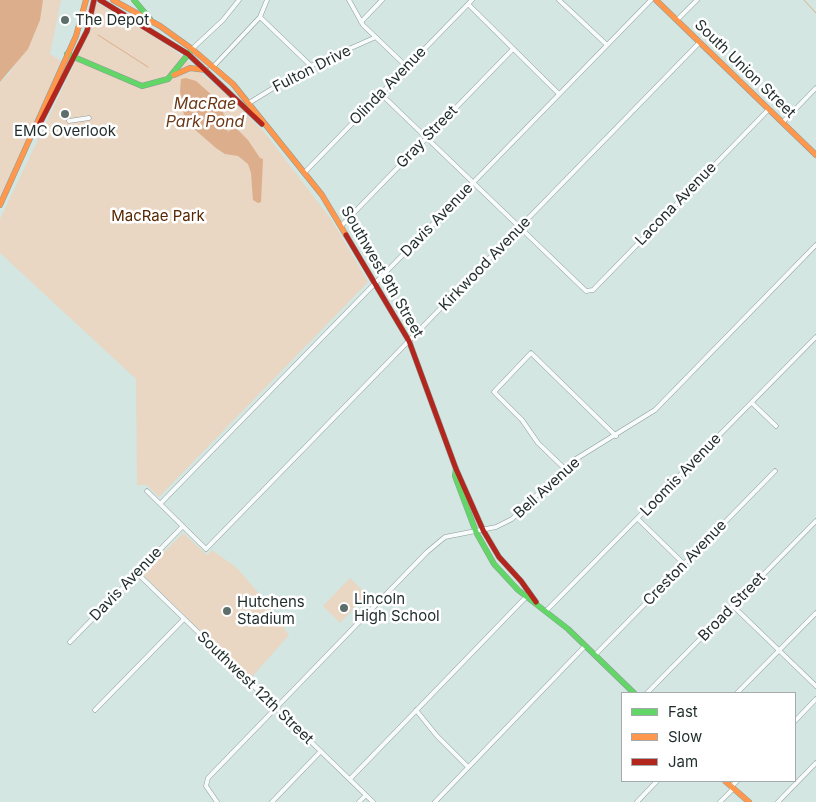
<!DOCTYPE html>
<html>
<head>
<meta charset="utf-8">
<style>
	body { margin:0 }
	#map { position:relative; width:816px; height:802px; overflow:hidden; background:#d3e6e2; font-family:Inter,sans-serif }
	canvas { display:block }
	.legend { position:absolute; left:621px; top:692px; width:175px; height:90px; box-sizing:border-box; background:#fff; border:1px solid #a5abaa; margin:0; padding:6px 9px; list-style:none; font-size:15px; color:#1f2d2a }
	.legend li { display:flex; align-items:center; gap:10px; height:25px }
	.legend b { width:25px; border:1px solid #a5abaa }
</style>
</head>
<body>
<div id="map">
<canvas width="816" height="802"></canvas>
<ul class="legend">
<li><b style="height:6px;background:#63d668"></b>Fast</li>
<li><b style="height:6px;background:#ff974d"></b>Slow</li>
<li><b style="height:6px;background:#b3261e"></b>Jam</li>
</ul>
</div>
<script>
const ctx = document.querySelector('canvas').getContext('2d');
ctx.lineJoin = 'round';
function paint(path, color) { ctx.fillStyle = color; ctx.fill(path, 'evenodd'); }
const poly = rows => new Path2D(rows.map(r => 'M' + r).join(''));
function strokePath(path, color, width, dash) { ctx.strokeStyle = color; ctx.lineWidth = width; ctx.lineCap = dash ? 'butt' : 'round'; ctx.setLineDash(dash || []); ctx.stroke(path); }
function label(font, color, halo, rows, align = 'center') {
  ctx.font = font + ' Inter,sans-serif'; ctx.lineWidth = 5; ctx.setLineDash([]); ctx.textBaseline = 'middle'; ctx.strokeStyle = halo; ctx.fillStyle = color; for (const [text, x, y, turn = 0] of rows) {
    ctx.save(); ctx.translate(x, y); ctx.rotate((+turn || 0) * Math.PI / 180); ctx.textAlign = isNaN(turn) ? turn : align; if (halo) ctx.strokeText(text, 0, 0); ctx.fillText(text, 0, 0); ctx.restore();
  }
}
paint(poly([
	[43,0,61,0,50,54,61,61,0,198,0,82,9,74,34,35],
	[96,2,157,38,178,53,229,97,265,133,333,222,368,282,159,497,147,485,137,485,136,379,0,253,0,219,80,52,90,27],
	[183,533,207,555,212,550,237,568,267,603,289,635,250,679,142,574],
	[350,578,367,595,340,623,323,606]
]), '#e9d6c3');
paint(poly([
	[0,0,43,0,40,20,28,49,0,82],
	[186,78,196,81,213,96,222,108,228,132,234,126,248,140,260,158,263,159,261,202,258,203,253,200,251,173,248,164,238,156,225,154,216,148,193,128,184,115,180,91,181,79]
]), '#ddae8c');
strokePath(poly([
	[804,0,816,13],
	[98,35,148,67]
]), '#ddae8c', 1);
const street = poly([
	[349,0,363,25,407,67],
	[559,0,607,45],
	[468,4,559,94],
	[260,17,311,66],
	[677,20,697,0],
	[361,22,382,0],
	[192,49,223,20,239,0],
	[213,67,260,17,267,0],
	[381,94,586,291,593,290,769,109],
	[249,103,306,68,376,37],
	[69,121,89,118],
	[783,122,816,88],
	[305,172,472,0],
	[341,226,513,49],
	[752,403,776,426],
	[564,468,538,443,522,420,494,392,531,353,616,436],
	[147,491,206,549,700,42],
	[160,504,651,0],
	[638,519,684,564],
	[137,573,373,802],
	[733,606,816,686],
	[546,611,816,337],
	[70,642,183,526],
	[595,655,775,471],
	[647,693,816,521],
	[737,693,816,613],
	[95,710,184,619],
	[416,710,437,736,468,767],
	[795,721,816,699],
	[350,779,527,596],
	[731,787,737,781],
	[217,802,206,786,208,778,427,552,445,537,496,527,512,519,571,462,655,410,816,245],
	[272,802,320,752],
	[359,802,366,795],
	[435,802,585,646],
	[637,802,657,781],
	[720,802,733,789],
	[778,802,816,763]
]);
const fast = poly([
	[134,0,150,19],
	[67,54,142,86,168,79,190,52],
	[456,469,455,476,476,532,494,564,518,590,568,629,634,693]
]);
const slow = poly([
	[113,0,160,26,192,49,233,84,322,195,346,235],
	[656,0,816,155],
	[174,75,190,68,206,70],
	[0,205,76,36,86,0],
	[725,781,749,802]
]);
const jam = poly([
	[100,0,188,54,262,124],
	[37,129,87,31,94,0],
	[346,235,409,341,456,469,483,530,499,557,521,581,536,602]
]);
strokePath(street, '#8c9b98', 5);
strokePath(fast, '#8c9b98', 6);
strokePath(slow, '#8c9b98', 6);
strokePath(jam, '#8c9b98', 6);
strokePath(street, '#f8fbfb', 4);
strokePath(fast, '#63d668', 5);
strokePath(slow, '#ff974d', 5);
strokePath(jam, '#b3261e', 5);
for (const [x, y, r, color] of [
	[65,20,5,"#5e6e6a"],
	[65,114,5,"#5e6e6a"],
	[344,608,5,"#5e6e6a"],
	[227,611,5,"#5e6e6a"]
]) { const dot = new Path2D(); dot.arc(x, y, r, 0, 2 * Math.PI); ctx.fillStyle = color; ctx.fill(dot); strokePath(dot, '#fff', 2); }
label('15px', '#1f2d2a', '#fff', [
	["The Depot",75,20],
	["EMC Overlook",65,131,"center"],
	["Lincoln",354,599],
	["High School",354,616],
	["Hutchens",237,602],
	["Stadium",237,619]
], 'left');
label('15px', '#1f2d2a', '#fff', [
	["Fulton Drive",312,69,-27],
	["South Union Street",745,69,44],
	["Olinda Avenue",388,86,-46],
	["Gray Street",427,137,-46],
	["Lacona Avenue",676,204,-46],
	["Davis Avenue",437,220,-46],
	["Kirkwood Avenue",485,264,-46],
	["Southwest 9th Street",382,272,60],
	["Loomis Avenue",681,475,-46],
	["Bell Avenue",547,488,-42],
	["Creston Avenue",685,563,-46],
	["Davis Avenue",126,584,-46],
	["Broad Street",732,607,-46],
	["Southwest 12th Street",255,688,44]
]);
label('15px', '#572702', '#fff', [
	["MacRae Park",158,216]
]);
label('italic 16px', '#6b3917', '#fff', [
	["MacRae",205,104],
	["Park Pond",205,122]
]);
</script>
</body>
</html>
